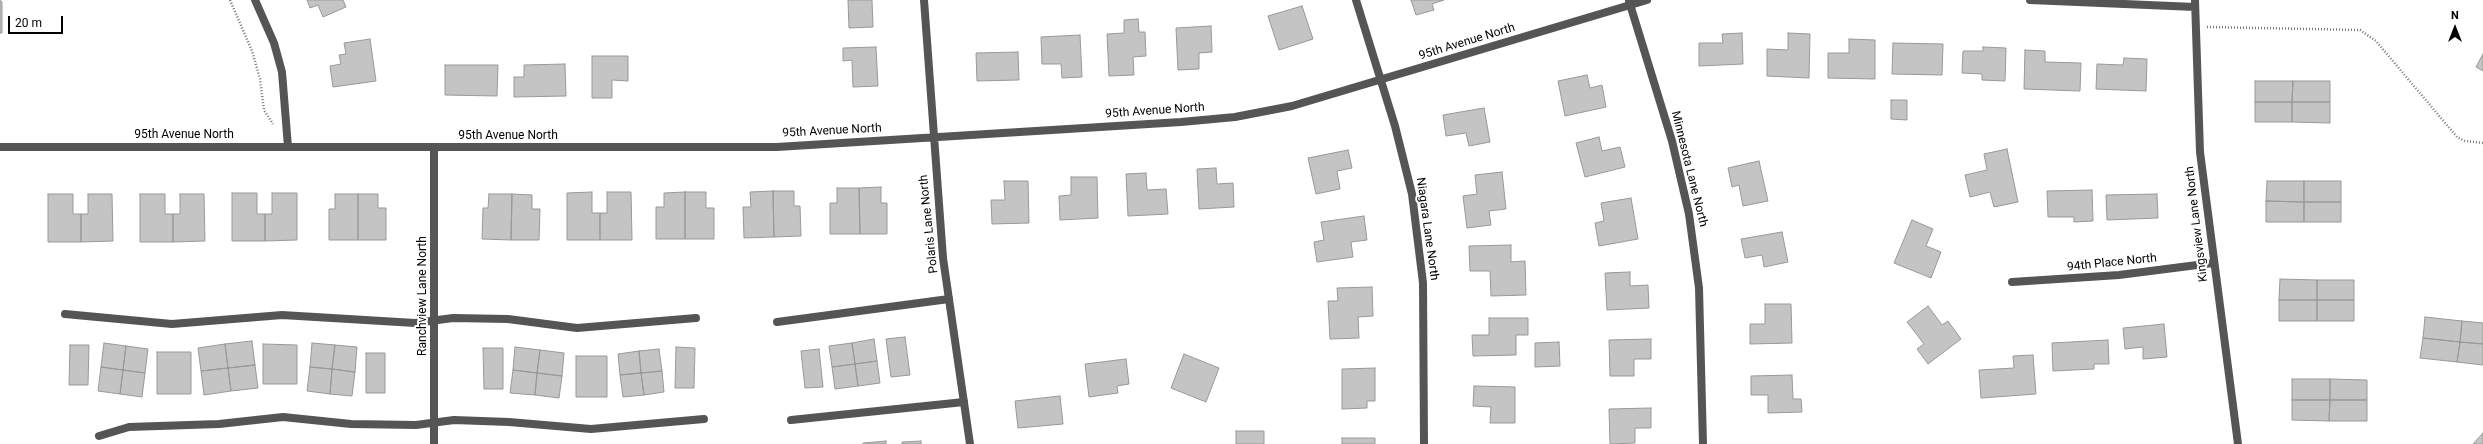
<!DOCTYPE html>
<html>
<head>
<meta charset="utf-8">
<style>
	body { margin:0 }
	#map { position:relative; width:2483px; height:444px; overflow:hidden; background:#fff; font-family:Roboto,sans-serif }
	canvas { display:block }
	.north { position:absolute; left:2435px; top:8px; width:40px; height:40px; -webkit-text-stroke:3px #fff; paint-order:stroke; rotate:0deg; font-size:11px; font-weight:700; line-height:16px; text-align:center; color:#000 }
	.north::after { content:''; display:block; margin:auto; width:14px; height:18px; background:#000; clip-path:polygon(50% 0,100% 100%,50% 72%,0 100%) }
	.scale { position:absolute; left:8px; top:16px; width:55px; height:18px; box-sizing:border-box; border:2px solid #000; border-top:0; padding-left:5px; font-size:12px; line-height:14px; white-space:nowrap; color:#000; -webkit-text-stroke:3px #fff; paint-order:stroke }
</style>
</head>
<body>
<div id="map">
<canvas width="2483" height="444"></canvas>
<div class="north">N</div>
<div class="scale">20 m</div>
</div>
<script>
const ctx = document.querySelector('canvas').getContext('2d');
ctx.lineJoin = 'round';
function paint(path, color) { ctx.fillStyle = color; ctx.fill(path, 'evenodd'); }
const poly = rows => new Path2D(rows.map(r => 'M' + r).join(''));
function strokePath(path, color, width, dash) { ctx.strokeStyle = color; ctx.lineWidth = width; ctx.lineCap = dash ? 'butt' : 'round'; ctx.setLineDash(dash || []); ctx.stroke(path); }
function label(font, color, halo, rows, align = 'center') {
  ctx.font = font + ' Roboto,sans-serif'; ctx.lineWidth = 4; ctx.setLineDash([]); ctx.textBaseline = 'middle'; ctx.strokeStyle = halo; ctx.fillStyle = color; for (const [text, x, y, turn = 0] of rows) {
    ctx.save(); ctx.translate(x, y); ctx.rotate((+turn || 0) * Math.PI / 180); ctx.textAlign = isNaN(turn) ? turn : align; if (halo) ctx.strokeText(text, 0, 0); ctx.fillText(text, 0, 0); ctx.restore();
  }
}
const building = poly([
	[0,0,2,2,2,33,0,33,0,0],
	[307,0,343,0,346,7,323,17,318,5,310,8,307,0],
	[848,0,872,0,873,27,849,28,848,0],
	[1411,0,1444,0,1432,4,1434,10,1416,15,1411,0],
	[1302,6,1313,39,1279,50,1268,16,1302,6],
	[1138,19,1139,32,1145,32,1146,56,1133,57,1134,75,1109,76,1107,34,1124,33,1124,20,1138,19],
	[1211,26,1212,52,1199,53,1199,69,1178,70,1176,28,1211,26],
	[1742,33,1743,64,1699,66,1699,43,1723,43,1722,34,1742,33],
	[1788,33,1810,34,1809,78,1767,76,1767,49,1788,50,1788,33],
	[1080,35,1082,77,1062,78,1061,64,1042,64,1041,37,1080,35],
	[370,39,376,81,333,87,330,66,341,64,339,55,346,54,344,43,370,39],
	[1849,39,1875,40,1875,79,1828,78,1828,53,1849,53,1849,39],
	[1893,43,1943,44,1942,75,1892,74,1893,43],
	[876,47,878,86,853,87,852,60,843,61,843,48,876,47],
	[1983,47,2006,48,2005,81,1982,80,1982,74,1962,73,1963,51,1983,51,1983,47],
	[2025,50,2045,51,2045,62,2081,63,2080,91,2024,89,2025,50],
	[1018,52,1019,80,977,81,976,53,1018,52],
	[2483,54,2483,71,2476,67,2483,54],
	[592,56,628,56,628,81,612,80,612,98,592,98,592,56],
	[2124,58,2147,59,2146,91,2096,89,2097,64,2123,65,2124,58],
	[565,64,566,96,514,97,514,77,524,77,524,65,565,64],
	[445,65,498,65,497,96,445,95,445,65],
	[1587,75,1590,88,1602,85,1606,107,1565,116,1558,81,1587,75],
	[2255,81,2293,81,2292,102,2255,102,2255,81],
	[2293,81,2330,81,2330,102,2292,102,2293,81],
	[1891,100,1907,100,1907,120,1891,119,1891,100],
	[2255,102,2292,102,2292,122,2255,122,2255,102],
	[2292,102,2330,102,2330,123,2292,122,2292,102],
	[1484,108,1490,142,1469,146,1466,133,1446,136,1443,115,1484,108],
	[1599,137,1602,151,1620,147,1625,167,1585,177,1576,143,1599,137],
	[2007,149,2018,202,1994,207,1990,192,1970,197,1965,175,1987,170,1984,154,2007,149],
	[1348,150,1352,168,1337,171,1340,189,1316,194,1308,158,1348,150],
	[1759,161,1768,201,1743,206,1739,185,1732,187,1728,168,1759,161],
	[1216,168,1217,184,1233,183,1234,207,1199,209,1197,169,1216,168],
	[1502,172,1506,209,1489,211,1491,225,1467,228,1463,196,1477,194,1475,175,1502,172],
	[1146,173,1147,190,1166,189,1168,214,1128,216,1126,174,1146,173],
	[1071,177,1097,177,1098,218,1060,220,1059,196,1071,195,1071,177],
	[1004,181,1028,181,1029,223,992,224,991,200,1005,200,1004,181],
	[2267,181,2304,181,2304,202,2266,201,2267,181],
	[2304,181,2341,181,2341,202,2304,202,2304,181],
	[881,187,881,203,887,203,887,234,860,234,859,188,881,187],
	[837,188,859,188,860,234,830,234,830,203,837,203,837,188],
	[2092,190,2093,221,2074,222,2074,217,2048,217,2047,191,2092,190],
	[773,191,794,191,794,206,800,206,801,236,774,237,773,191],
	[773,191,774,237,744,238,743,207,751,207,750,192,773,191],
	[592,192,592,213,600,213,600,240,567,240,567,193,592,192],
	[607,192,631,192,632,240,600,240,600,213,607,213,607,192],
	[685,192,706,192,706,208,714,208,714,239,685,239,685,192],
	[685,192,685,239,656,239,656,207,664,207,664,193,685,192],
	[232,193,257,193,257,214,265,214,265,241,232,241,232,193],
	[272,193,297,193,297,240,265,241,265,214,272,214,272,193],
	[48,194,73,194,73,214,81,214,81,242,48,242,48,194],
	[88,194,112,194,113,241,81,242,81,214,88,214,88,194],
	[140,194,165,194,165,214,173,214,173,242,140,242,140,194],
	[180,194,204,194,205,241,173,242,173,214,180,214,180,194],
	[335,194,358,194,358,240,329,240,329,209,335,209,335,194],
	[358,194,378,194,378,208,386,208,386,240,358,240,358,194],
	[489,194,512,194,511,240,482,239,483,208,488,208,489,194],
	[512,194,532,195,532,209,540,209,539,240,511,240,512,194],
	[2157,194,2158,218,2107,220,2106,195,2157,194],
	[1631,198,1638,239,1599,246,1595,223,1604,221,1601,203,1631,198],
	[2266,201,2304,202,2304,222,2266,222,2266,201],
	[2304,202,2341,202,2341,222,2304,222,2304,202],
	[1364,216,1367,240,1351,242,1353,257,1317,262,1314,242,1324,240,1321,222,1364,216],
	[1912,220,1933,229,1926,246,1941,252,1931,278,1894,263,1912,220],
	[1782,232,1788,262,1764,267,1762,255,1745,258,1741,239,1782,232],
	[1511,245,1511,262,1525,261,1526,295,1491,296,1490,271,1470,271,1469,246,1511,245],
	[1630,272,1630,286,1648,285,1649,308,1607,310,1605,273,1630,272],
	[2280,279,2317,280,2317,300,2279,300,2280,279],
	[2317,280,2354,280,2354,300,2317,300,2317,280],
	[1372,287,1373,316,1358,317,1359,338,1330,339,1328,301,1338,301,1337,288,1372,287],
	[2279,300,2317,300,2317,321,2279,321,2279,300],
	[2317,300,2354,300,2354,321,2317,321,2317,300],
	[1765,304,1791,304,1792,343,1750,344,1750,324,1765,324,1765,304],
	[1928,306,1942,325,1948,321,1961,339,1928,364,1917,349,1924,344,1907,322,1928,306],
	[2425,317,2462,321,2460,342,2423,338,2425,317],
	[1489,318,1528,318,1528,335,1516,335,1516,355,1473,356,1472,335,1489,335,1489,318],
	[2462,321,2483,323,2483,344,2460,342,2462,321],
	[2164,324,2167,357,2143,359,2143,347,2125,349,2123,328,2164,324],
	[905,337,910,375,891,377,886,339,905,337],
	[2423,338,2460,342,2457,362,2420,358,2423,338],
	[874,339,877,361,855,364,852,343,874,339],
	[1651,339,1651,359,1634,359,1634,376,1610,376,1609,340,1651,339],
	[2108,340,2109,364,2094,364,2094,369,2053,371,2052,343,2108,340],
	[252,341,255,365,228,368,225,344,252,341],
	[1559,342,1560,366,1535,367,1535,343,1559,342],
	[2460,342,2483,344,2483,365,2457,362,2460,342],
	[104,343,126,346,123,370,101,367,104,343],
	[312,343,335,345,332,369,310,367,312,343],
	[852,343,855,364,832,367,829,346,852,343],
	[225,344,228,368,201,371,198,348,225,344],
	[263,344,297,345,297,384,263,384,263,344],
	[70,345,89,345,88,385,69,385,70,345],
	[335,345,357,347,355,372,332,369,335,345],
	[126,346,148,349,145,373,123,370,126,346],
	[515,347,540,350,537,373,513,370,515,347],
	[676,347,695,348,694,388,675,388,676,347],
	[483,348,503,348,503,389,484,389,483,348],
	[659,349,662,371,641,373,639,351,659,349],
	[819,349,823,387,805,388,801,351,819,349],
	[540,350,564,353,562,376,537,373,540,350],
	[639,351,641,373,620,375,618,354,639,351],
	[157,352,191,352,191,394,157,394,157,352],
	[366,353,385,353,385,393,366,393,366,353],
	[1184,354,1219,368,1206,402,1171,388,1184,354],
	[2033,355,2036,394,1981,398,1979,370,2014,368,2013,356,2033,355],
	[576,356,607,356,607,397,576,397,576,356],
	[1126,359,1129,384,1117,386,1118,393,1089,397,1085,364,1126,359],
	[877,361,880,383,858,386,855,364,877,361],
	[855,364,858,386,835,389,832,367,855,364],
	[255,365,258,388,231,391,228,368,255,365],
	[101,367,123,370,120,394,98,391,101,367],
	[310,367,332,369,330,394,307,391,310,367],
	[228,368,231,391,204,395,201,371,228,368],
	[1375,368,1375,401,1367,401,1367,408,1342,409,1342,369,1375,368],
	[332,369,355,372,352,396,330,394,332,369],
	[123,370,145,373,142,397,120,394,123,370],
	[513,370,537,373,535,395,510,393,513,370],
	[662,371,664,392,644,395,641,373,662,371],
	[537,373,562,376,559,398,535,395,537,373],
	[641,373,644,395,623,397,620,375,641,373],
	[1792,375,1793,399,1801,399,1802,412,1768,413,1768,395,1751,395,1751,376,1792,375],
	[2292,379,2330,379,2330,400,2292,400,2292,379],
	[2330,379,2367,380,2367,400,2330,400,2330,379],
	[1474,386,1515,387,1515,423,1490,423,1491,407,1473,406,1474,386],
	[1060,396,1063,424,1018,428,1015,401,1060,396],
	[2292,400,2330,400,2329,421,2292,420,2292,400],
	[2330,400,2367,400,2367,421,2329,421,2330,400],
	[1651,408,1651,428,1635,428,1635,443,1610,444,1609,409,1651,408],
	[1236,431,1264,431,1264,444,1236,444,1236,431],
	[2483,433,2483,444,2473,444,2483,433],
	[1342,438,1375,438,1375,444,1342,444,1342,438],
	[886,441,886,444,863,444,863,443,886,441],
	[921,441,921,444,902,444,902,442,921,441]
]);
paint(building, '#c4c4c4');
strokePath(building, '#999', 1);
strokePath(poly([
	[230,0,252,51,260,79,264,110,273,124],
	[2207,27,2360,30,2376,41,2457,137,2465,141,2483,143]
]), '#777', 2.5, [1, 2]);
strokePath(poly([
	[65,314,172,324,282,315,415,323,453,318,508,319,577,328,696,318],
	[777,322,949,299],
	[791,420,964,402],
	[99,436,129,427,219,424,283,417,351,424,416,425,454,420,509,422,591,429,704,419]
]), '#555', 8);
strokePath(poly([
	[255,0,274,43,282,72,288,147],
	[924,0,943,258,970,444],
	[1356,0,1395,126,1412,194,1423,283,1424,444],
	[2030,0,2195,7],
	[2195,0,2200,152,2238,444],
	[1629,1,1672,141,1689,214,1699,288,1703,444],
	[0,147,777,147,1181,122,1235,117,1292,106,1647,0],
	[434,148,434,444],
	[2012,282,2119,275,2213,263]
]), '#555', 8);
label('12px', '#000', '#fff', [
	["95th Avenue North",1467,42,-17],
	["95th Avenue North",1155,111,-4],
	["95th Avenue North",832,131,-3],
	["95th Avenue North",184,135],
	["95th Avenue North",508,136],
	["Minnesota Lane North",1689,169,76],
	["Polaris Lane North",929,224,-96],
	["Kingsview Lane North",2197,224,-97],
	["Niagara Lane North",1427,229,82],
	["94th Place North",2112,263,-6],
	["Ranchview Lane North",423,296,-90]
]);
</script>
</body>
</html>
